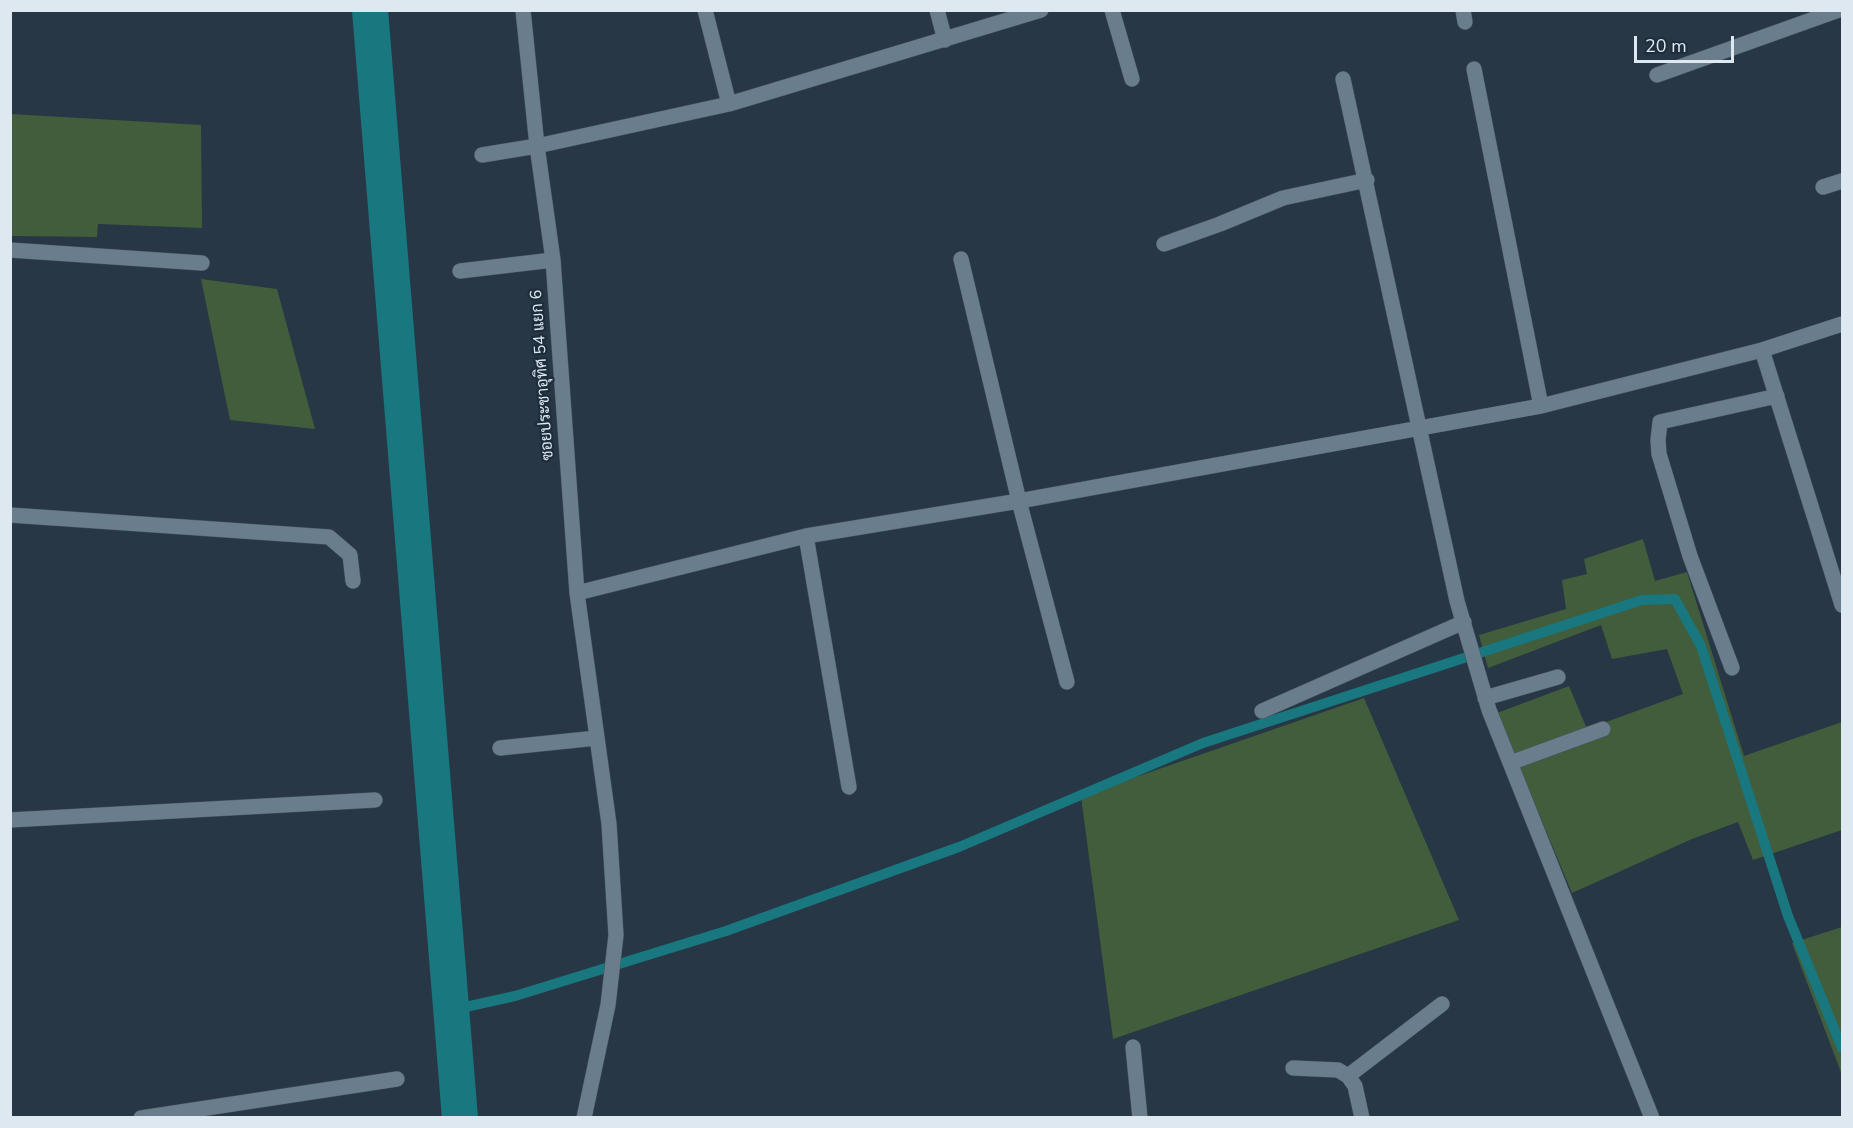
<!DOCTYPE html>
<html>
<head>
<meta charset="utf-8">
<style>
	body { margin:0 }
	#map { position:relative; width:1853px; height:1128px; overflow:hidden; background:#273745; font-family:"Nunito Sans",sans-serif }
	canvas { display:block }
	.frame { position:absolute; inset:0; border:12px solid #dee8f1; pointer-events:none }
	.scale { position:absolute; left:1634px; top:36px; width:100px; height:27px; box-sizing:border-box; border:3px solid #dee8f1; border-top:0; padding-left:8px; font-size:18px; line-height:21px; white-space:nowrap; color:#dee8f1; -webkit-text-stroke:4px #1d2d3b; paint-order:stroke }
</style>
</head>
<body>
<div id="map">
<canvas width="1853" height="1128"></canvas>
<div class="frame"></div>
<div class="scale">20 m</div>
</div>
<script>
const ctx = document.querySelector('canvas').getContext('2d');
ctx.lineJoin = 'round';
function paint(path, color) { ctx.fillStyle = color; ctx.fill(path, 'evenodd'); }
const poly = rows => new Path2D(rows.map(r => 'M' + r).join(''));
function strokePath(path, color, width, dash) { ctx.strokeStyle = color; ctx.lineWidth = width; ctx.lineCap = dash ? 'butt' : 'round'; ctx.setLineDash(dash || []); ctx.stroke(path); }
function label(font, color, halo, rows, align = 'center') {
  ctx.font = font + ' "Nunito Sans",Sarabun,sans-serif'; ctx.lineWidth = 4.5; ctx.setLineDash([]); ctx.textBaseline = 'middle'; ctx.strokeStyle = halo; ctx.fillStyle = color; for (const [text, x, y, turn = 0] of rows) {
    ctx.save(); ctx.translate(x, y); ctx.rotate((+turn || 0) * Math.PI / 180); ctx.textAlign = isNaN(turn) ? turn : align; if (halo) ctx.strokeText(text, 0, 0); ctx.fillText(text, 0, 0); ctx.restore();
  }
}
paint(poly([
	[11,114,201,125,202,228,98,224,97,237,11,236],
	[201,279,277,289,315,429,230,420],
	[1643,539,1655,581,1687,572,1744,756,1842,722,1842,830,1753,860,1738,822,1692,839,1572,893,1497,713,1569,686,1587,729,1683,694,1667,649,1612,659,1601,625,1488,668,1479,635,1566,609,1562,580,1587,574,1584,559],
	[1364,698,1459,920,1113,1039,1081,796],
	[1842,927,1842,1075,1792,943]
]), '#425d3b');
strokePath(poly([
	[452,1010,515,996,726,931,959,847,1203,743,1642,600,1675,599,1701,646,1788,916,1842,1048]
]), '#18777f', 10);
strokePath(poly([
	[370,10,460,1118]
]), '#18777f', 36);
const minor = poly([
	[705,10,729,104],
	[937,10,945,40],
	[1112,10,1132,79],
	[1463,10,1465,22],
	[1474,69,1541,406],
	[1657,75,1839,10],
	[1343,79,1457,601,1489,710,1652,1118],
	[482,155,537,146,523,10],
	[1823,187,1842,181],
	[1164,244,1220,224,1283,198,1367,180],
	[10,250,202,263],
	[961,259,1019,501,1067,682],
	[460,271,553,260],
	[1762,350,1842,605],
	[10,515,329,537,350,555,353,581],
	[806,536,849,787],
	[577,593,806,536,1019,501,1541,406,1762,350,1842,324],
	[1732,668,1690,556,1659,454,1658,440,1660,422,1777,396],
	[1485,698,1558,677],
	[1262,711,1464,622],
	[500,748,597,738],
	[1510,763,1603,729],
	[10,820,375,800],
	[1133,1047,1140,1118],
	[1293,1068,1338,1070,1348,1076,1355,1086,1362,1118],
	[1348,1076,1442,1004],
	[141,1118,397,1079],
	[584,1118,608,1005,616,935,609,824,577,593,553,260,537,146,729,104,1041,10]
]);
strokePath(minor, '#45535e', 16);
strokePath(minor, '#6a7d8d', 15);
label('16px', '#dee8f1', '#1d2d3b', [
	["ซอยประชาอุทิศ 54 แยก 6",543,375,-94]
]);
</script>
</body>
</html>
